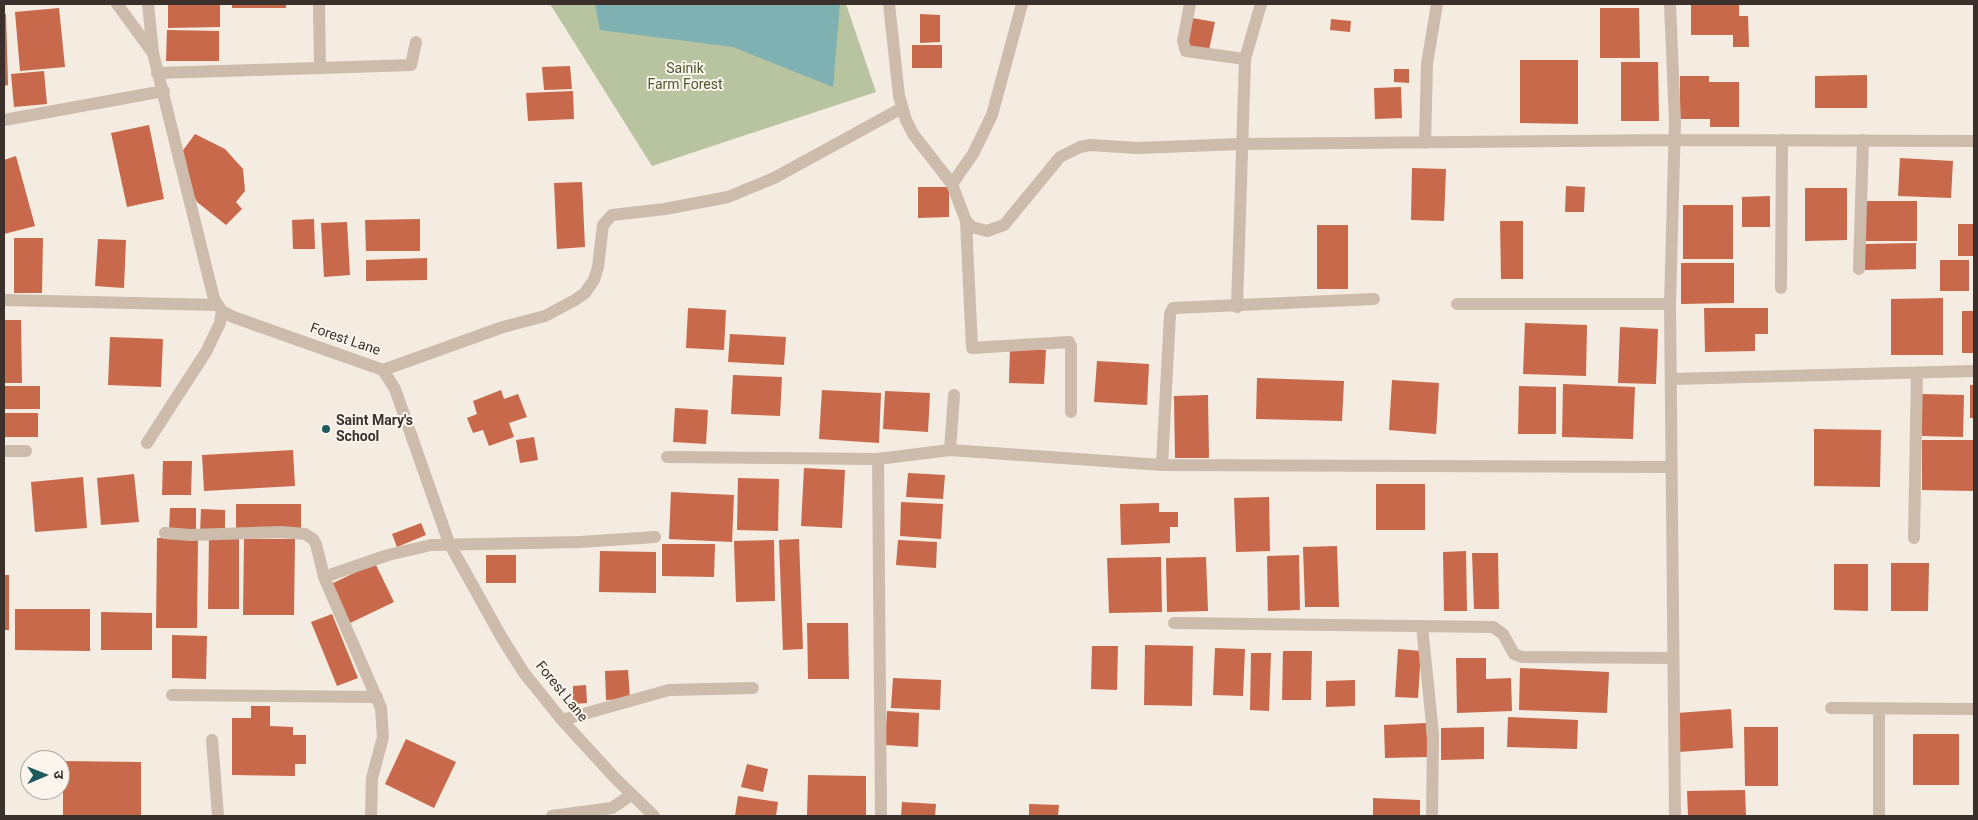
<!DOCTYPE html>
<html>
<head>
<meta charset="utf-8">
<style>
	body { margin:0 }
	#map { position:relative; width:1978px; height:820px; overflow:hidden; background:#f4ebe1; font-family:Roboto,"Noto Sans Devanagari",sans-serif }
	canvas { display:block }
	.frame { position:absolute; inset:0; border:5px solid #3b302b; pointer-events:none }
	.north { position:absolute; left:20px; top:750px; width:50px; height:50px; box-sizing:border-box; background:#fbf5ee; border:1px solid #aea6a0; border-radius:50%; rotate:89deg; font-size:14px; font-weight:700; line-height:20px; text-align:center; color:#3b302b }
	.north::after { content:''; display:block; margin:auto; width:18px; height:22px; background:#1f5a5e; clip-path:polygon(50% 0,100% 100%,50% 72%,0 100%) }
</style>
</head>
<body>
<div id="map">
<canvas width="1978" height="820"></canvas>
<div class="frame"></div>
<div class="north">उ</div>
</div>
<script>
const ctx = document.querySelector('canvas').getContext('2d');
ctx.lineJoin = 'round';
function paint(path, color) { ctx.fillStyle = color; ctx.fill(path, 'evenodd'); }
const poly = rows => new Path2D(rows.map(r => 'M' + r).join(''));
function strokePath(path, color, width, dash) { ctx.strokeStyle = color; ctx.lineWidth = width; ctx.lineCap = dash ? 'butt' : 'round'; ctx.setLineDash(dash || []); ctx.stroke(path); }
function label(font, color, halo, rows, align = 'center') {
  ctx.font = font + ' Roboto,sans-serif'; ctx.lineWidth = 4; ctx.setLineDash([]); ctx.textBaseline = 'middle'; ctx.strokeStyle = halo; ctx.fillStyle = color; for (const [text, x, y, turn = 0] of rows) {
    ctx.save(); ctx.translate(x, y); ctx.rotate((+turn || 0) * Math.PI / 180); ctx.textAlign = isNaN(turn) ? turn : align; if (halo) ctx.strokeText(text, 0, 0); ctx.fillText(text, 0, 0); ctx.restore();
  }
}
paint(poly([
	[550,4,846,4,876,92,652,166]
]), '#b8c4a0');
paint(poly([
	[595,4,840,4,833,87,733,47,600,30]
]), '#7fb0b2');
paint(poly([
	[168,4,220,4,220,27,168,28],
	[232,4,286,4,286,8,232,8],
	[1691,4,1739,4,1739,16,1748,16,1749,47,1733,47,1733,35,1691,35],
	[59,8,65,67,20,71,15,12],
	[1600,8,1639,8,1640,58,1600,58],
	[4,14,6,14,8,85,4,86],
	[920,14,940,15,940,42,920,43],
	[1192,18,1215,22,1209,50,1186,46],
	[1331,19,1351,21,1350,32,1330,30],
	[167,30,219,31,219,61,166,61],
	[912,45,942,45,942,68,912,68],
	[1520,60,1578,60,1578,124,1520,123],
	[1621,62,1658,62,1659,121,1621,121],
	[570,66,572,89,544,90,542,67],
	[1394,69,1409,69,1409,83,1394,82],
	[44,71,47,104,14,107,11,74],
	[1867,75,1867,108,1815,108,1815,76],
	[1680,76,1709,76,1709,82,1739,82,1739,127,1710,127,1710,119,1680,119],
	[1401,87,1402,118,1375,119,1374,88],
	[573,91,574,119,528,121,526,93],
	[149,125,164,199,127,207,111,133],
	[195,134,225,149,243,169,245,191,236,202,242,209,226,225,197,202,191,190,181,153],
	[16,156,35,226,4,234,4,160],
	[1900,158,1953,161,1951,198,1898,196],
	[1412,168,1446,169,1444,221,1411,220],
	[582,182,585,247,557,249,554,183],
	[1566,186,1585,187,1584,212,1565,212],
	[918,187,949,187,949,217,918,218],
	[1805,188,1847,188,1847,240,1805,241],
	[1770,196,1770,227,1742,227,1742,197],
	[1864,201,1917,201,1917,241,1864,241],
	[1683,205,1733,205,1733,259,1683,259],
	[314,219,315,249,293,249,292,220],
	[420,219,420,251,366,251,365,220],
	[1500,221,1523,221,1523,279,1501,279],
	[347,222,350,275,324,277,321,223],
	[1958,224,1974,224,1974,256,1958,256],
	[1317,225,1348,225,1348,289,1317,289],
	[14,238,43,238,42,293,14,293],
	[98,239,126,240,124,288,95,286],
	[1916,243,1916,269,1865,270,1865,244],
	[427,258,427,280,366,281,366,260],
	[1940,260,1969,260,1969,291,1940,291],
	[1681,263,1734,263,1734,303,1681,304],
	[1943,298,1943,355,1891,355,1891,299],
	[688,308,726,310,724,350,686,348],
	[1704,308,1768,308,1768,334,1755,334,1755,351,1705,352],
	[1962,311,1974,311,1974,353,1962,353],
	[4,320,21,320,22,383,4,383],
	[1525,323,1587,325,1586,376,1523,374],
	[1620,327,1658,329,1656,384,1618,383],
	[730,334,786,337,784,365,728,362],
	[110,337,163,339,161,387,108,385],
	[1010,348,1046,350,1044,384,1009,383],
	[1097,361,1149,364,1147,405,1094,402],
	[733,375,782,377,780,416,731,414],
	[1257,378,1344,381,1342,421,1256,419],
	[1392,380,1439,383,1436,434,1389,430],
	[1563,384,1635,387,1633,439,1562,437],
	[1970,385,1974,385,1974,418,1970,418],
	[4,386,40,386,40,409,4,409],
	[1519,386,1556,387,1556,434,1518,434],
	[501,390,504,399,518,394,527,417,509,423,514,437,489,446,483,430,473,433,467,418,477,414,473,401],
	[822,390,881,393,879,443,819,439],
	[885,391,930,393,928,432,883,429],
	[1922,394,1964,395,1963,437,1922,436],
	[1208,395,1209,458,1175,458,1174,396],
	[675,408,708,410,706,444,673,442],
	[4,413,38,413,38,437,4,437],
	[1814,429,1881,430,1880,487,1814,486],
	[534,437,538,460,520,463,516,440],
	[1922,440,1974,440,1974,491,1922,490],
	[293,450,295,486,204,491,202,455],
	[163,461,192,461,191,495,162,495],
	[804,468,845,470,842,528,801,526],
	[908,473,945,475,943,499,906,497],
	[134,474,139,522,101,525,97,478],
	[83,477,87,528,35,532,31,482],
	[738,478,779,479,778,531,737,530],
	[1376,484,1425,484,1425,530,1376,530],
	[671,492,734,495,732,542,669,539],
	[1269,497,1270,551,1236,552,1234,498],
	[901,502,943,504,941,539,900,536],
	[1159,503,1159,512,1178,512,1178,527,1170,527,1170,543,1121,545,1120,504],
	[236,504,301,504,301,530,236,530],
	[170,508,196,508,196,531,169,531],
	[201,509,225,510,225,534,200,533],
	[421,523,426,535,397,547,392,534],
	[209,536,239,537,239,609,208,609],
	[157,538,198,538,197,628,156,628],
	[244,539,295,539,294,615,243,615],
	[799,539,803,649,783,650,779,540],
	[774,540,775,601,736,602,734,541],
	[898,540,937,542,936,568,896,565],
	[662,544,715,544,714,577,662,576],
	[1337,546,1339,607,1305,607,1303,547],
	[600,551,656,552,656,593,599,592],
	[1466,551,1467,611,1444,611,1443,552],
	[1472,553,1498,553,1499,609,1474,609],
	[486,555,516,555,516,583,486,583],
	[1299,555,1300,610,1268,611,1267,556],
	[1161,557,1162,612,1109,613,1107,558],
	[1206,557,1208,611,1167,612,1166,558],
	[375,563,394,602,348,624,329,585],
	[1891,563,1929,563,1928,611,1891,611],
	[1834,564,1868,564,1868,611,1834,610],
	[4,575,9,575,9,630,4,630],
	[15,609,90,609,90,651,15,650],
	[101,612,152,613,152,650,101,650],
	[332,614,358,678,337,686,311,622],
	[807,623,848,623,849,679,808,679],
	[172,635,207,636,206,679,172,678],
	[1145,645,1193,646,1192,706,1144,705],
	[1092,646,1118,646,1117,690,1091,689],
	[1215,648,1245,649,1243,696,1213,695],
	[1398,649,1421,651,1418,698,1395,697],
	[1283,651,1312,651,1311,700,1282,700],
	[1251,653,1271,653,1269,711,1250,710],
	[1456,658,1486,658,1486,679,1511,678,1512,711,1457,713],
	[1520,668,1609,672,1607,713,1519,710],
	[628,670,630,699,606,700,605,671],
	[893,678,941,680,940,710,891,708],
	[1355,680,1355,706,1326,707,1326,681],
	[586,685,587,703,573,704,573,686],
	[251,706,270,706,270,726,293,727,293,735,306,735,306,764,295,764,295,776,232,775,232,718,251,718],
	[1731,709,1733,748,1679,752,1677,713],
	[887,711,919,713,918,747,885,745],
	[1508,717,1578,720,1577,749,1507,747],
	[1426,723,1428,757,1385,758,1384,725],
	[1484,727,1484,759,1441,760,1441,728],
	[1744,727,1778,727,1778,786,1745,786],
	[1913,734,1959,734,1959,785,1913,785],
	[406,739,456,762,434,808,385,784],
	[63,761,141,762,141,816,63,816],
	[747,764,768,769,763,792,741,787],
	[808,775,866,776,866,816,807,816],
	[1745,790,1746,816,1688,816,1687,791],
	[738,796,778,802,776,816,735,816],
	[1373,798,1420,800,1420,816,1373,816],
	[902,802,936,804,935,816,901,816],
	[1029,804,1059,805,1058,816,1029,816]
]), '#c8694b');
strokePath(poly([
	[117,4,153,53,214,299,222,311,233,317,383,370,395,389,449,543,502,638,524,673,562,720,614,777,654,816],
	[148,4,153,53],
	[889,4,899,96,906,120,913,134,952,184,966,221,972,227,987,231,1004,225,1060,157,1080,147,1090,145,1137,148,1241,144,1674,140,1974,141],
	[1190,4,1183,41,1186,51,1245,59],
	[1670,4,1675,121,1670,304,1675,816],
	[320,68,411,65,416,42],
	[157,73,320,68,319,4],
	[4,120,164,91],
	[1425,143,1427,64,1437,4],
	[952,184,973,154,992,115,1022,4],
	[966,221,972,348,1069,342,1071,346,1071,412],
	[1859,269,1863,140],
	[1781,288,1782,140],
	[4,300,218,305],
	[1457,304,1670,304],
	[1237,307,1245,59,1261,4],
	[383,370,503,327,545,316,575,300,585,293,594,280,598,267,603,225,612,215,665,209,728,197,774,178,902,108],
	[1672,379,1974,371],
	[147,443,206,352,220,323,222,311],
	[950,450,1162,465,1671,467],
	[4,451,26,451],
	[667,457,878,459,950,450,954,395],
	[878,459,881,816],
	[1162,465,1170,314,1173,308,1374,299],
	[165,533,190,535,281,532,305,534,313,539,316,544,324,577,381,708,383,737,372,778,371,816],
	[1914,538,1917,373],
	[324,577,388,555,431,545,580,542,655,537],
	[1174,623,1493,627,1503,634,1514,654,1522,657,1673,658],
	[1422,626,1433,734,1432,816],
	[172,695,377,697],
	[1831,708,1974,709],
	[562,720,669,690,753,688],
	[212,740,218,816],
	[552,816,612,808,631,795],
	[1879,816,1879,708]
]), '#cdbbac', 12);
for (const [x, y, r, color] of [
	[326,429,5,"#1f5a5e"]
]) { const dot = new Path2D(); dot.arc(x, y, r, 0, 2 * Math.PI); ctx.fillStyle = color; ctx.fill(dot); strokePath(dot, '#fbf5ee', 2); }
label('14px', '#4a5a2e', '#fbf5ee', [
	["Sainik",685,69],
	["Farm Forest",685,85]
]);
label('14px', '#3b302b', '#fbf5ee', [
	["Forest Lane",345,340,19],
	["Forest Lane",561,692,51]
]);
label('bold 14px', '#3b302b', '#fbf5ee', [
	["Saint Mary's",336,421],
	["School",336,437]
], 'left');
</script>
</body>
</html>
